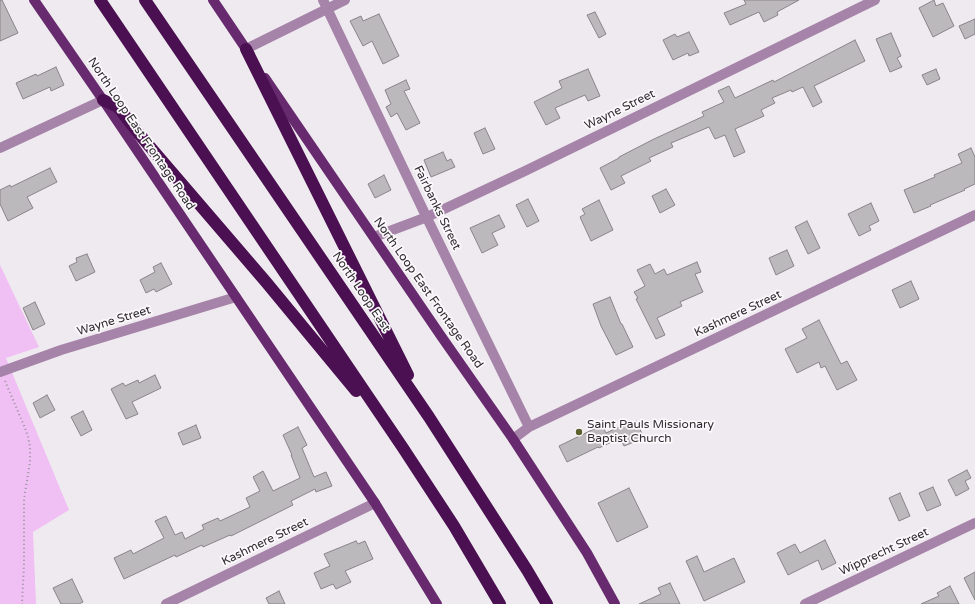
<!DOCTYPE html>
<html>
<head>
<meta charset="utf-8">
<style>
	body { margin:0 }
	canvas { display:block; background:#efeaef }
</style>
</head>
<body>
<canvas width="975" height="604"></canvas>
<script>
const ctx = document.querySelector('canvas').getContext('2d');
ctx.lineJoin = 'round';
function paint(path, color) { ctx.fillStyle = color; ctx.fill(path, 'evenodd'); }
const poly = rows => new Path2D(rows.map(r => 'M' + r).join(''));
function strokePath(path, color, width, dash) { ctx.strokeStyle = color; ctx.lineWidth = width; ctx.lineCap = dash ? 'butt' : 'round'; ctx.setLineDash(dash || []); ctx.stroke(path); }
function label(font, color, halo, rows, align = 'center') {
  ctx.font = font + ' "Varela Round",sans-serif'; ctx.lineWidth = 3.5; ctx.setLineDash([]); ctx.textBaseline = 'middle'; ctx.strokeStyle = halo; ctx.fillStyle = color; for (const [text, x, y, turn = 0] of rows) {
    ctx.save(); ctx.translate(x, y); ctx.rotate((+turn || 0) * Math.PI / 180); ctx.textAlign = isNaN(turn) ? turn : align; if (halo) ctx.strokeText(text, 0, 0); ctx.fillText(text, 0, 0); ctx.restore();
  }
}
paint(poly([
	[0,265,39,347,6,358,69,510,33,532,36,604,0,604]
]), '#f0bff4');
const building = poly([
	[0,0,2,0,18,33,0,41,0,0],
	[744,0,799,0,777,12,778,15,764,22,759,12,730,25,724,13,746,4,744,0],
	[934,0,936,6,943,3,954,26,933,37,919,8,934,0],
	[595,12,606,34,599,38,587,15,595,12],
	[379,14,399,56,383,64,372,41,363,46,350,21,361,16,363,21,379,14],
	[975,19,975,34,965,39,959,26,975,19],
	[689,32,699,52,689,56,688,53,673,60,663,40,675,34,677,37,689,32],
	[891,33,901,56,897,58,902,67,890,72,876,39,891,33],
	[855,40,865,61,814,86,822,102,813,107,803,87,792,92,791,90,772,98,775,103,761,110,764,116,735,129,745,152,734,157,725,135,715,139,709,127,671,143,673,147,649,158,651,161,621,176,625,183,611,190,600,168,619,158,619,157,654,139,704,116,702,112,724,102,718,91,729,86,735,98,773,80,774,82,855,40],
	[56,67,64,85,51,91,50,87,23,99,16,83,36,74,37,76,56,67],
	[588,69,600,96,588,101,585,95,555,108,560,118,546,125,534,102,562,88,559,81,588,69],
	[936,69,940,79,927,85,922,75,936,69],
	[406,80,410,89,404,91,420,123,406,130,397,113,391,117,386,107,391,104,385,90,406,80],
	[485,128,495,149,483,154,474,133,485,128],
	[971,148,975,157,975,184,964,189,965,190,930,205,931,206,914,213,904,190,935,177,934,175,962,163,958,154,971,148],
	[443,152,447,161,451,159,455,167,431,177,424,160,443,152],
	[50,168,57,182,27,197,33,208,8,221,0,204,0,190,10,185,11,187,50,168],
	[384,175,391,190,375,198,368,184,384,175],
	[666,189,675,205,660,213,652,196,666,189],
	[528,199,539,221,527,227,516,205,528,199],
	[599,200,613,230,591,241,580,217,585,214,582,209,599,200],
	[871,203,879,221,869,226,871,230,859,236,848,214,871,203],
	[499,215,505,227,492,233,498,245,482,253,470,228,499,215],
	[807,221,820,248,808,254,795,227,807,221],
	[787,250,794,266,776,275,769,258,787,250],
	[87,254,95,272,76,281,69,266,77,262,76,258,87,254],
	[697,262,701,272,695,274,703,292,680,302,682,306,657,318,665,335,656,339,636,299,638,298,634,292,645,286,637,270,650,264,655,274,664,269,667,275,697,262],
	[161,263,172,284,156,292,154,289,146,293,140,280,155,272,153,267,161,263],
	[911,281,919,299,900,308,892,290,911,281],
	[610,297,621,324,622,324,633,347,616,355,601,326,593,304,610,297],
	[35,302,45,324,33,330,23,308,35,302],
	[819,320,841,364,847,361,857,380,837,390,825,366,821,368,819,362,797,373,785,349,807,338,802,329,819,320],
	[155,375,161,388,132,402,138,414,126,419,111,389,123,383,125,386,138,380,139,383,155,375],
	[47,395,55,410,40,418,33,403,47,395],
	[83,411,92,430,81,436,71,417,83,411],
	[636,421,644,438,624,446,620,438,599,448,598,447,567,462,559,446,602,425,606,433,628,423,629,424,636,421],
	[196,425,201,438,183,445,178,433,196,425],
	[298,427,307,445,302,448,314,477,326,472,332,486,316,492,315,489,291,501,293,505,231,536,230,535,203,547,202,545,176,557,175,555,124,579,114,558,131,550,133,554,164,538,155,521,166,516,175,535,182,532,185,539,204,529,202,525,218,518,220,521,250,507,246,498,260,491,253,477,263,471,273,491,300,478,291,455,292,455,283,435,298,427],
	[967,470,971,478,965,481,969,489,956,496,948,480,967,470],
	[933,487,941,505,927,511,919,493,933,487],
	[629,488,648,527,617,542,598,503,629,488],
	[900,493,910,516,899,521,889,498,900,493],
	[825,540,836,563,822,570,818,560,788,575,777,553,795,544,800,553,825,540],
	[356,541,358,544,365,541,373,559,345,571,351,582,336,589,333,584,321,589,314,573,330,566,324,554,356,541],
	[697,556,704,572,734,558,745,582,704,601,686,561,697,556],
	[975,572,975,600,964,578,975,572],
	[72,579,83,602,79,604,61,604,53,588,72,579],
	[670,583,680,604,639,604,661,594,658,588,670,583],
	[950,586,959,604,921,604,939,596,937,593,950,586],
	[279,591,285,604,269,604,266,598,279,591]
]);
paint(building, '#bcb9bd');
strokePath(building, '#888488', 1);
strokePath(poly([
	[5,381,25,428,28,437,30,447,30,462,24,499,24,564,22,604]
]), '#969397', 2, [1, 3]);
strokePath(poly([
	[323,0,425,214,529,427],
	[246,49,345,0],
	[0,148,103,100],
	[374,237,427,217,525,171,875,0],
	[0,372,61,350,236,297],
	[513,439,529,427,975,215],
	[166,604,375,503],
	[805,604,975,523]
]), '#a683a9', 10);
strokePath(poly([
	[34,0,103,100,375,503,437,604],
	[213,0,250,55],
	[265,78,441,336,513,439,587,553,615,604]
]), '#672a6e', 10);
strokePath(poly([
	[100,0,403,448,454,526,500,604],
	[145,0,429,417,527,570,547,604],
	[246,49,408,375],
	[103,100,118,107,139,134,266,282,356,391]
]), '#4a1051', 12);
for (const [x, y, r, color] of [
	[579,432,4,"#5b602e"]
]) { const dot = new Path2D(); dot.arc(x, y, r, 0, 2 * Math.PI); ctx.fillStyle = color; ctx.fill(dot); strokePath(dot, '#fcf8fc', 1.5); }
label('12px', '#2d2c2e', '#fcf8fc', [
	["Wayne Street",620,110,-26],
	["North Loop East Frontage Road",141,134,56],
	["Fairbanks Street",437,208,64],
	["North Loop East",361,292,56],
	["North Loop East Frontage Road",428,293,55],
	["Kashmere Street",738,314,-25],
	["Wayne Street",114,321,-17],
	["Kashmere Street",265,542,-26],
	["Wipprecht Street",884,552,-25]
]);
label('12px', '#2d2c2e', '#fcf8fc', [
	["Saint Pauls Missionary",587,425],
	["Baptist Church",587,439]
], 'left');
</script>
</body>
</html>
